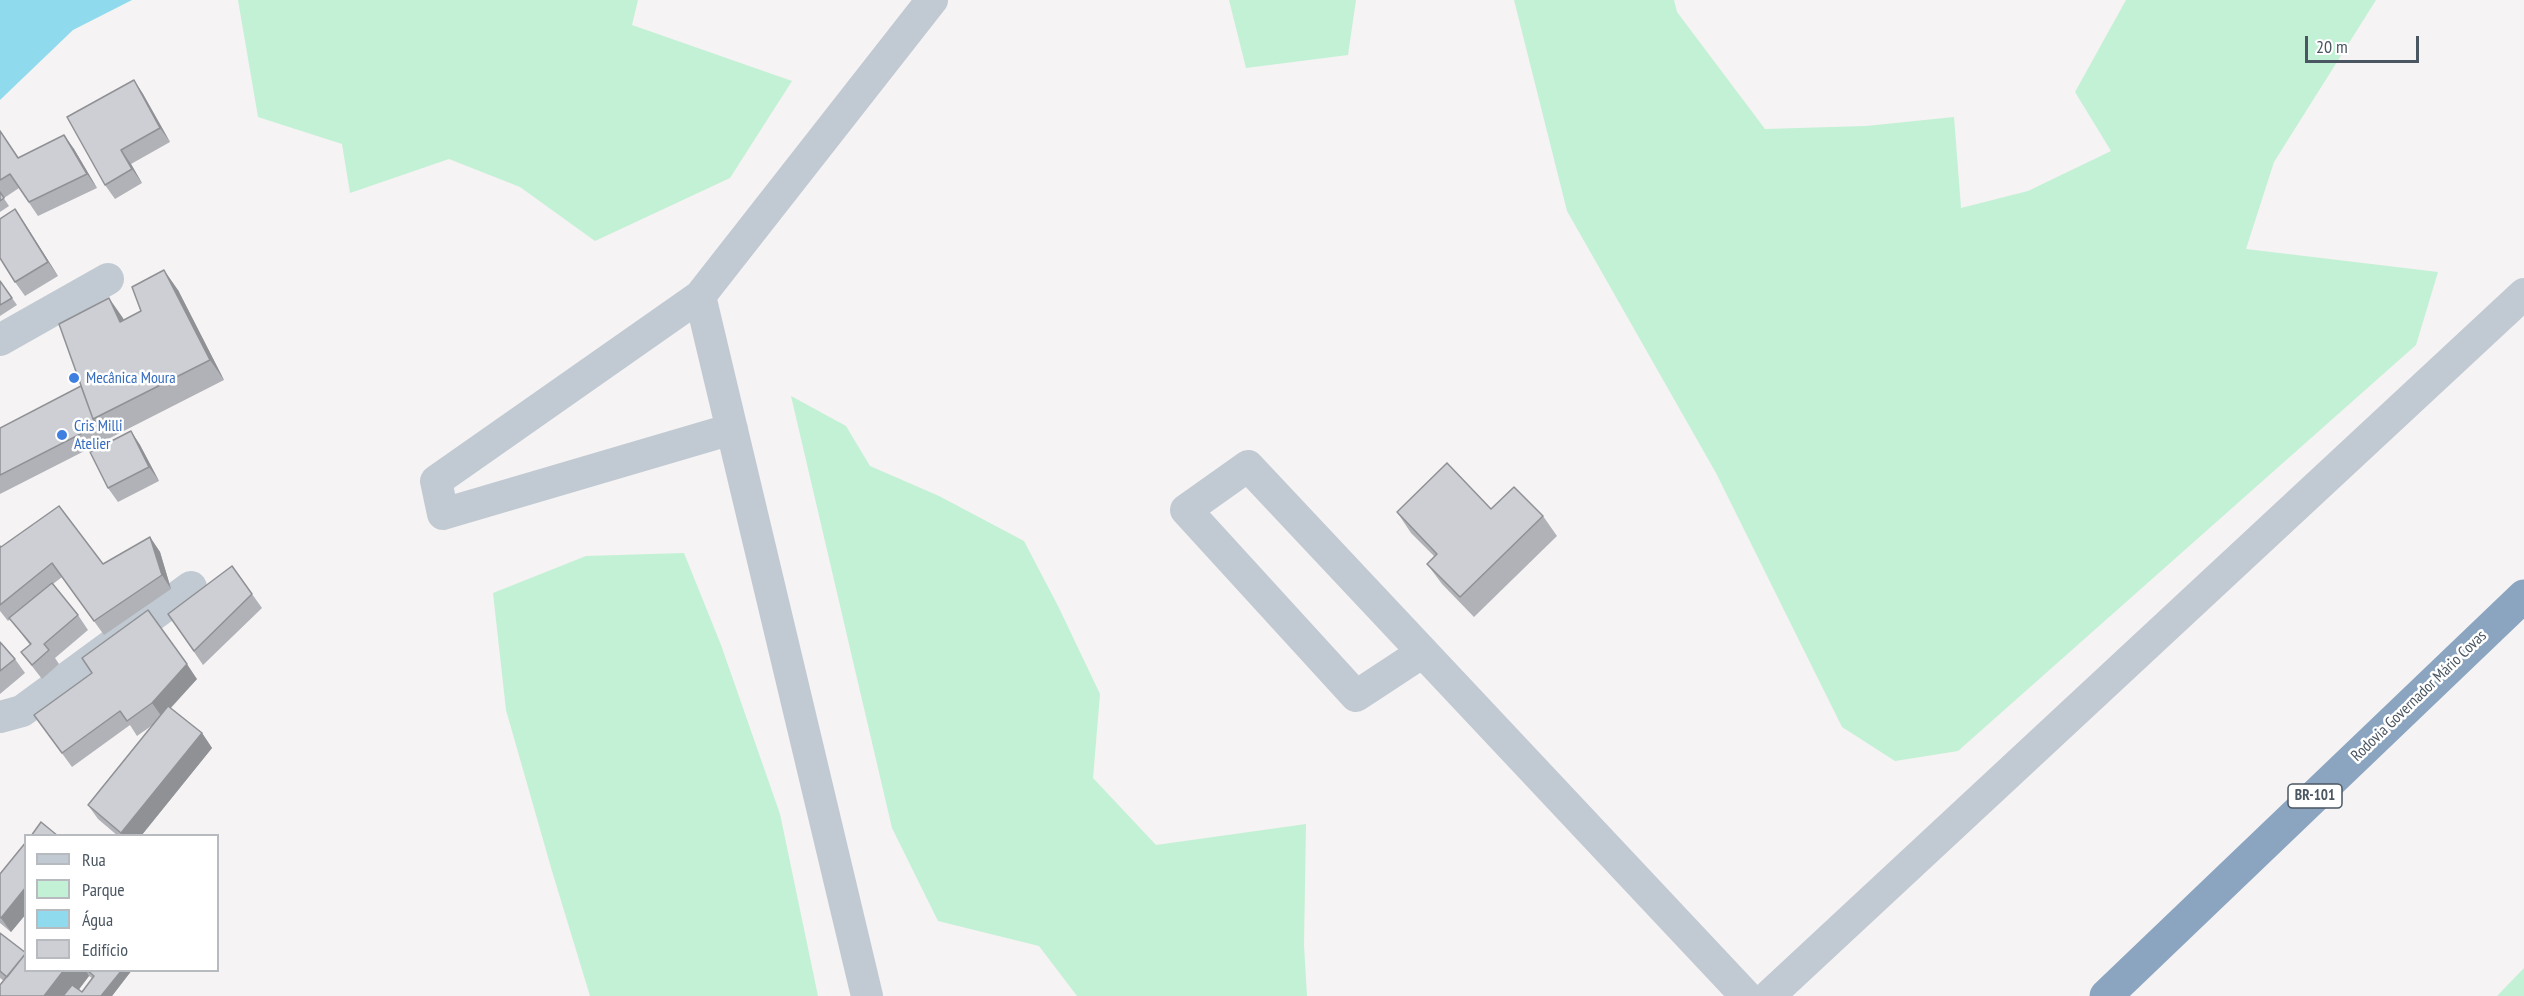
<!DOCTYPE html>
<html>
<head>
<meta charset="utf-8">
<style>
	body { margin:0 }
	#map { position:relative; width:2524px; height:996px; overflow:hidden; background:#f5f3f3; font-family:"PT Sans Narrow",sans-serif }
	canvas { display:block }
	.legend { position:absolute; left:24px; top:834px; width:195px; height:138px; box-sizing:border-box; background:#fff; border:2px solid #b7bbc0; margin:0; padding:8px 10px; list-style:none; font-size:18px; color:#4a5661 }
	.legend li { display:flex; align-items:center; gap:12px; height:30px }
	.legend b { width:30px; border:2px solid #b7bbc0 }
	.scale { position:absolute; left:2305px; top:36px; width:114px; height:27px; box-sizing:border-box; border:3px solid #4a5661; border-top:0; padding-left:8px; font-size:18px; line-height:21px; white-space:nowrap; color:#4a5661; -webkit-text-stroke:4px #fff; paint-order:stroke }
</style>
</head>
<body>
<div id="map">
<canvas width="2524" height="996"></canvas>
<ul class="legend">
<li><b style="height:8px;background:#c1cad2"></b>Rua</li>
<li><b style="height:16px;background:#c3f1d5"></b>Parque</li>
<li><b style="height:16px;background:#90daee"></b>Água</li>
<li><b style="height:16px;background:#cdcfd5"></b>Edifício</li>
</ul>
<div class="scale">20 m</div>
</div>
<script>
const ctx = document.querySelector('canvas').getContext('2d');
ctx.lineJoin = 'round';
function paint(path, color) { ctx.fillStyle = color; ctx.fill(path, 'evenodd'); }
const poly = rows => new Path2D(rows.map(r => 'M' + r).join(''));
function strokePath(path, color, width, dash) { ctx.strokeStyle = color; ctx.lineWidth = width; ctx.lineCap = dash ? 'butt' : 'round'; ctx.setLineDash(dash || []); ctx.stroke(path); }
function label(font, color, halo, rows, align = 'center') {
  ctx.font = font + ' "PT Sans Narrow",sans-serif'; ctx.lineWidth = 5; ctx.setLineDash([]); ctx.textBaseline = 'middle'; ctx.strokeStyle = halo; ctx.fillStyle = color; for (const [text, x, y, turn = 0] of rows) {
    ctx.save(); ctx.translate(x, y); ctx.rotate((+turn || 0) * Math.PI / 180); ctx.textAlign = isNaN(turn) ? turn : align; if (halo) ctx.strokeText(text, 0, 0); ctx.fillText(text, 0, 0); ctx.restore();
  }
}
paint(poly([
	[238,0,638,0,632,25,792,81,730,178,595,241,520,187,449,159,350,193,342,144,258,117],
	[1229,0,1356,0,1348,55,1246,68],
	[1514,0,1674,0,1677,12,1765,129,1866,126,1954,117,1961,208,2028,191,2111,151,2075,92,2126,0,2376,0,2274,162,2246,249,2438,272,2416,345,1958,751,1895,761,1842,727,1716,473,1567,211],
	[791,396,846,426,870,466,939,496,1024,541,1058,606,1100,694,1093,778,1156,845,1306,824,1304,945,1307,996,1077,996,1039,946,938,921,892,828],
	[684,553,721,645,780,814,818,996,590,996,552,871,506,710,493,593,586,556],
	[2524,968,2524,996,2497,996]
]), '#c3f1d5');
paint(poly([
	[0,0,132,0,73,30,0,100]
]), '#90daee');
strokePath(poly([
	[700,296,436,481,443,514,732,429],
	[0,340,108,279],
	[1423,652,1356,696,1186,510,1248,466,1746,996],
	[0,717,22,711,191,587],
	[867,996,700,296,932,0],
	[1769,996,2524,294]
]), '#c1cad2', 32);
strokePath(poly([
	[2106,996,2524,596]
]), '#8ba5c1', 33);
paint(poly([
	[134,80,143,94,170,142,131,164,142,183,115,199,105,185],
	[0,130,19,158,64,135,74,149,97,188,38,216,19,188,4,198,3,197,9,206,0,212],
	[25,224,58,276,25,296,15,282],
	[0,281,17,305,0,316],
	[178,290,224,380,0,494,0,428,81,386,124,320],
	[131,431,140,445,159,481,118,502,108,488],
	[1491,509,1543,516,1557,536,1474,617,1442,584,1427,564,1435,557,1411,533,1397,512],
	[150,537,160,552,171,589,104,635,62,577,53,584,78,615,88,630,55,658,59,664,42,679,21,652,30,645,10,619,8,621,0,611,0,546,103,564],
	[232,566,262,608,203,665,168,614],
	[0,642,15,659,25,673,0,694],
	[197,679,171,708,202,733,212,748,141,836,118,836,98,819,88,805,154,724,137,736,130,725,72,767,34,715],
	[26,842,26,914,11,932,0,923,0,874],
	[0,933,26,970,132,970,112,996,0,996,4,981,0,978],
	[89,976,92,978,82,992,79,989]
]), '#b0b2b7');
paint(poly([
	[134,80,143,94,170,142,160,128],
	[64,135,74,149,97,188,87,174],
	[121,150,131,164,142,183,132,169],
	[15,209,25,224,58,276,48,262],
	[164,270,178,290,224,380,210,360],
	[109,298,123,318,134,342,120,322],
	[131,431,140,445,159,481,149,467],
	[150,537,160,552,171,589,162,575],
	[187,664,197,679,162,717,152,703],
	[202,733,212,748,141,836,123,836,121,833],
	[26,887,26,914,11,932,1,918],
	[64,970,86,970,89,976,74,996,44,996],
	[122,970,132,970,112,996,101,996]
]), '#909195');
const building = poly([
	[134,80,160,128,121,150,132,169,105,185,67,117,134,80],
	[0,131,18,158,64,135,87,174,29,202,10,174,0,180,0,131],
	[0,192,4,198,0,201,0,192],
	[15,209,48,262,15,282,0,258,0,219,15,209],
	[164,270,210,360,93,419,59,324,109,298,120,322,141,311,132,287,164,270],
	[0,281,12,298,0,305,0,281],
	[81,386,93,419,98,425,0,475,0,428,81,386],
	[131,431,149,467,108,488,90,452,131,431],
	[1447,463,1491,509,1514,487,1543,516,1460,597,1427,564,1437,554,1397,512,1447,463],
	[59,506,103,564,150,537,162,575,94,621,52,563,0,605,0,546,1,547,59,506],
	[232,566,252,594,194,651,168,614,232,566],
	[52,583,78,615,44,644,49,650,32,665,21,652,31,644,9,618,52,583],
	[148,610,187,664,152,703,127,721,120,711,62,753,34,715,92,673,82,658,148,610],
	[0,642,15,659,0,671,0,642],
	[168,706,202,733,121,833,88,805,168,706],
	[41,822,58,836,31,836,41,822],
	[26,842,26,887,1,918,0,917,0,874,26,842],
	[0,933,26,953,7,977,0,971,0,933],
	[26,953,26,970,64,970,44,996,0,996,0,985,26,953],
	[87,970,122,970,101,996,63,996,72,985,82,992,94,976,87,970]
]);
paint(building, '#cdcfd5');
strokePath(building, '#909195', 1.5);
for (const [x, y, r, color] of [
	[74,378,6,"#3f7fe0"],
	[62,435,6,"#3f7fe0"]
]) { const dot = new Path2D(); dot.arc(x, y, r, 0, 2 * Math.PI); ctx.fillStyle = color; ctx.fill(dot); strokePath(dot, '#fff', 2); }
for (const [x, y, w] of [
	[2315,796,54]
]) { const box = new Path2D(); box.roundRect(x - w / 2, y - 12, w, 24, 4.5); ctx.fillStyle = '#fff'; ctx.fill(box); strokePath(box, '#4a5661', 1.5); }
label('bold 15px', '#4a5661', null, [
	["BR-101",2315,796]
]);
label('16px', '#366cbe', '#fff', [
	["Mecânica Moura",86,378],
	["Cris Milli",74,426],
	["Atelier",74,444]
], 'left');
label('16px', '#4a5661', '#fff', [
	["Rodovia Governador Mário Covas",2419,696,-44]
]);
</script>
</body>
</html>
